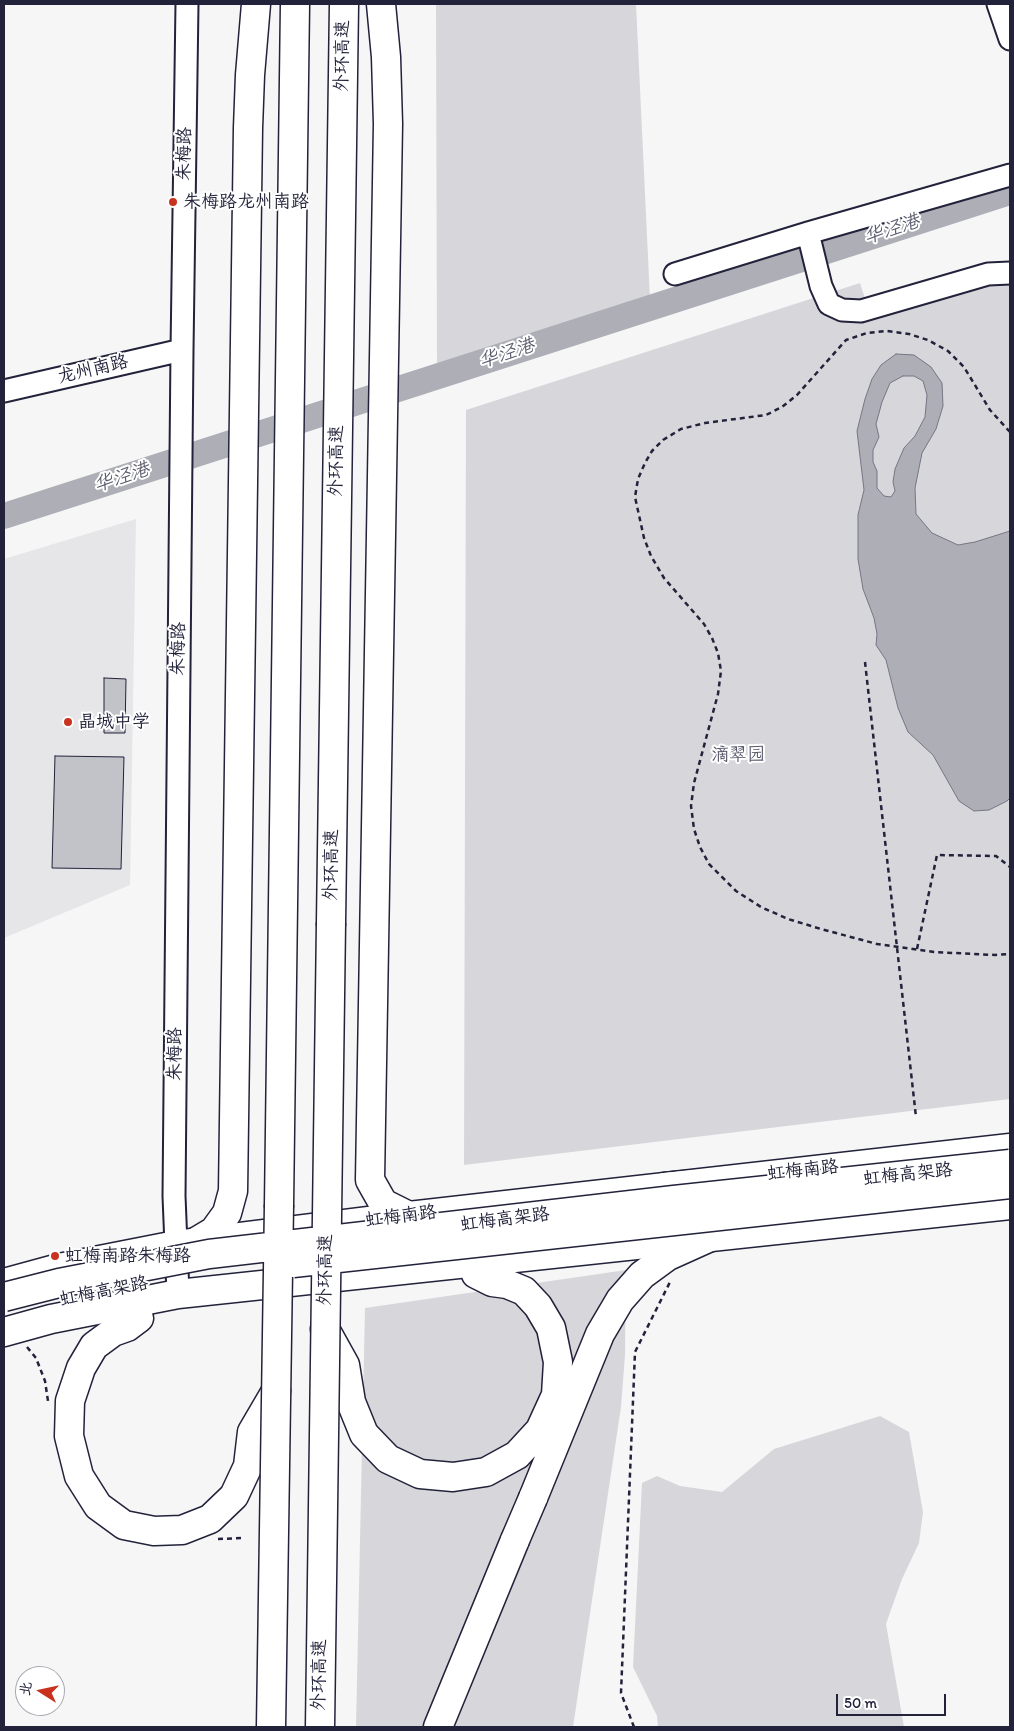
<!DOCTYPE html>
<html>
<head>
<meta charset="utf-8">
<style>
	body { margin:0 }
	#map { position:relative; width:1014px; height:1731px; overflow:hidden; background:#f6f6f7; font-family:Itim,"LXGW WenKai TC",sans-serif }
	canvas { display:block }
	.frame { position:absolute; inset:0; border:5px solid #22223b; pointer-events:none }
	.north { position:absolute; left:15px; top:1666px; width:50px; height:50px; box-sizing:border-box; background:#fff; border:1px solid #a7a7b1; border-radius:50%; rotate:280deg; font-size:14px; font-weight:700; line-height:20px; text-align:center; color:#22223b }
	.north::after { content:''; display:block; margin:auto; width:18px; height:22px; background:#c8321e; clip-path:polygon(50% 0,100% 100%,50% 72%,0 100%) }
	.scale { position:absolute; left:836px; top:1694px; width:110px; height:22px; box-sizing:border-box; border:2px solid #22223b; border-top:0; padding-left:6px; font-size:15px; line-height:18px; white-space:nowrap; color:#22223b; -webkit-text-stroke:4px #fff; paint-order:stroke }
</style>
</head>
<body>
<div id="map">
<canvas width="1014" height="1731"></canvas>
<div class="frame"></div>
<div class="north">北</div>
<div class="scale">50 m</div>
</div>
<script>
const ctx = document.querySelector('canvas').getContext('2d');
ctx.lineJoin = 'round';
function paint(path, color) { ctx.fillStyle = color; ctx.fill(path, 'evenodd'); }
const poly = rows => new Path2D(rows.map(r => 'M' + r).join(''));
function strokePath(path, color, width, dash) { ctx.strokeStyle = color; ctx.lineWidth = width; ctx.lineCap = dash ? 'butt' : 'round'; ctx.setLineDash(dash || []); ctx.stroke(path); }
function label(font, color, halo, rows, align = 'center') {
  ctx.font = font + ' Itim,"LXGW WenKai TC",sans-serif'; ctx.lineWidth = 4; ctx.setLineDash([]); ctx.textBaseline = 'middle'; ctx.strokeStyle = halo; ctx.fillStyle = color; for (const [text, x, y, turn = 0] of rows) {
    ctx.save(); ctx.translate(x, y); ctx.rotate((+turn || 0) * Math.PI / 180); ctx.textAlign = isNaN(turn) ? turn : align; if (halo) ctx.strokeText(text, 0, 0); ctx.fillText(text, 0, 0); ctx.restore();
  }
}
paint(poly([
	[136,519,130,885,4,938,4,559]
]), '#e6e6e9');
paint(poly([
	[436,4,636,4,650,299,437,375],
	[1010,277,1010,1099,464,1165,466,410,860,283,869,311],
	[626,1270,625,1355,621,1407,573,1727,356,1727,365,1308],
	[880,1416,909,1432,923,1512,919,1543,902,1579,886,1624,904,1727,658,1727,657,1716,633,1667,642,1483,657,1476,680,1486,722,1492,774,1449]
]), '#d7d7db');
const water = poly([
	[896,354,914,355,931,367,942,383,943,406,936,429,922,453,915,488,916,514,932,533,958,545,975,542,1010,531,1010,798,1007,801,989,810,974,811,959,801,933,755,908,732,898,708,886,660,876,645,877,634,874,618,863,589,858,559,858,515,864,490,857,431,865,399,872,379,881,365,896,354],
	[903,376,914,376,923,381,927,395,925,417,915,436,904,448,895,469,893,482,895,491,891,497,884,496,877,488,877,471,873,462,873,450,879,437,876,424,882,402,890,383,903,376]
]);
paint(water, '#aeaeb7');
strokePath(water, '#767685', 1);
strokePath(poly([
	[4,516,1010,192]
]), '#aeaeb7', 26);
const building = poly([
	[104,678,126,679,125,733,104,733,104,678],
	[55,756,124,757,121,869,52,868,55,756]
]);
paint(building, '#c2c2c9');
strokePath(building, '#22223b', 1);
const minor = poly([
	[998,4,1010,39],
	[808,233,821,286,829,304,842,310,861,311,988,274,1010,273],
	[675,274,808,233,1010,175],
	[4,391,182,350],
	[178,1294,174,1196,182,350,187,4]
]);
const major = poly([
	[4,1283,59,1268,176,1245,409,1216,1010,1148],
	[4,1332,51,1319,178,1294,1010,1205]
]);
const highway = poly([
	[381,4,386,57,388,124,370,1180,383,1203,409,1216],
	[331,923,344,4],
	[665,1187,720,1182],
	[279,1205,295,4],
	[194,1243,214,1231,227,1213,233,1191,248,128,250,75,256,4],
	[139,1318,127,1327,113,1332,94,1346,81,1368,70,1401,69,1436,79,1476,98,1506,124,1525,154,1531,182,1530,210,1519,234,1496,248,1466,252,1432,276,1391],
	[325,1329,345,1365,351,1402,364,1434,388,1459,420,1474,453,1477,486,1472,517,1455,540,1430,556,1395,558,1362,551,1328,538,1306,524,1291,507,1284,492,1282,476,1274],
	[533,1498,600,1334,620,1300,642,1275,668,1256,708,1238],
	[438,1727,515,1540]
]);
strokePath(minor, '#22223b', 25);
strokePath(major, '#22223b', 31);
strokePath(highway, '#22223b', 31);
strokePath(poly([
	[1010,432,990,410,964,367,948,351,928,340,909,334,887,331,867,333,846,340,797,395,782,407,766,415,705,423,681,429,663,440,652,451,645,463,638,479,635,497,644,538,651,556,664,578,704,624,712,638,718,653,721,671,718,694,694,783,691,806,694,829,700,847,709,864,736,891,761,907,788,919,821,929,877,944,934,952,995,955,1010,954],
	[865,662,916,1117],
	[917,949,937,855,996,856,1010,867],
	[27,1347,36,1358,45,1381,48,1401],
	[218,1539,243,1538],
	[634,1727,621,1693,635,1352,671,1280]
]), '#22223b', 2.5, [5, 4]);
strokePath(minor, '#fff', 21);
strokePath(major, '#fff', 28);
strokePath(highway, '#fff', 28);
const highwayBridge = poly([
	[293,1263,1010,1184],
	[4,1297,59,1283,209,1254,674,1200,1010,1164],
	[515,1540,533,1498],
	[271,1727,279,1205],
	[320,1727,331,923]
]);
strokePath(highwayBridge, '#22223b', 31, []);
strokePath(highwayBridge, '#fff', 28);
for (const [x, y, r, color] of [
	[173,202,5,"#c8321e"],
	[68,722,5,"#c8321e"],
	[55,1256,5,"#c8321e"]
]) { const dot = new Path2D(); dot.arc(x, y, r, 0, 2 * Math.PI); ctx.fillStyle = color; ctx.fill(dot); strokePath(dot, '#fff', 2); }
label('18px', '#22223b', '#fff', [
	["外环高速",343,56,-89],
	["朱梅路",185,154,-89],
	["龙州南路",93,370,-13],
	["外环高速",337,461,-89],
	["朱梅路",179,649,-89],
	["外环高速",332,865,-89],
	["朱梅路",175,1054,-90],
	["虹梅南路",803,1171,-6],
	["虹梅高架路",908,1175,-6],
	["虹梅南路",401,1217,-7],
	["虹梅高架路",505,1220,-7],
	["外环高速",326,1270,-89],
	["虹梅高架路",104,1292,-11],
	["外环高速",320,1675,-89]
]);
label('18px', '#22223b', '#fff', [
	["朱梅路龙州南路",183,202],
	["晶城中学",78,722],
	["虹梅南路朱梅路",65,1256]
], 'left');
label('18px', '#58586b', '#fff', [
	["滴翠园",738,755]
]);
label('italic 19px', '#5a5a6d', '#fff', [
	["华泾港",892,230,-18],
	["华泾港",507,354,-18],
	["华泾港",122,478,-18]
]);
</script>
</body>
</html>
